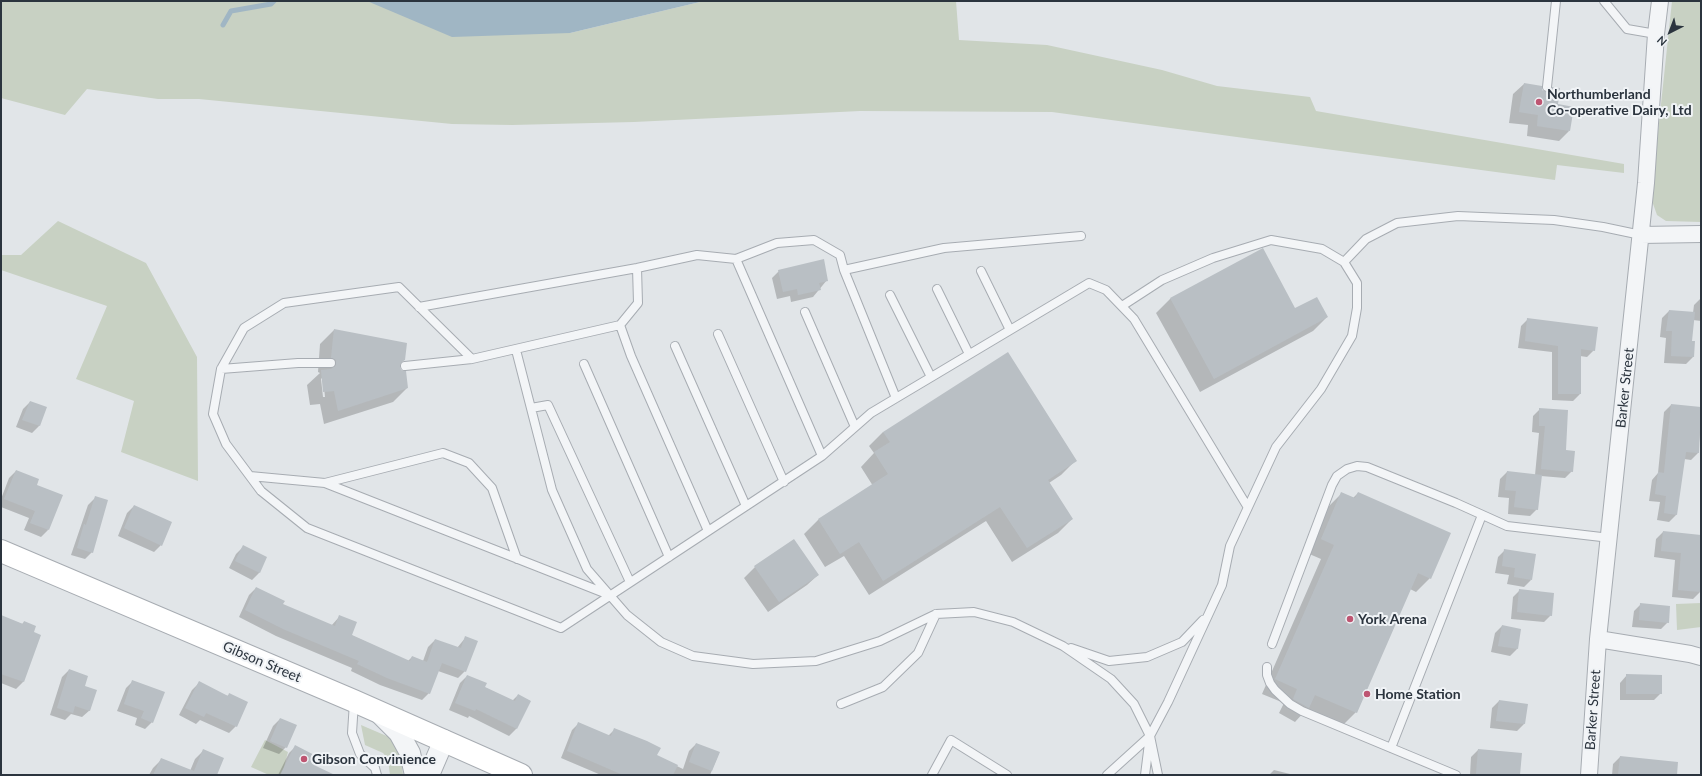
<!DOCTYPE html>
<html>
<head>
<meta charset="utf-8">
<style>
	body { margin:0 }
	#map { position:relative; width:1702px; height:776px; overflow:hidden; background:#e1e5e8; font-family:Lato,sans-serif }
	canvas { display:block }
	.frame { position:absolute; inset:0; border:2px solid #2b343e; pointer-events:none }
	.north { position:absolute; left:1650px; top:12px; width:40px; height:40px; -webkit-text-stroke:3px #f0f3f6; paint-order:stroke; rotate:222deg; font-size:11px; font-weight:700; line-height:16px; text-align:center; color:#2b343e }
	.north::after { content:''; display:block; margin:auto; width:14px; height:18px; background:#2b343e; clip-path:polygon(50% 0,100% 100%,50% 72%,0 100%) }
</style>
</head>
<body>
<div id="map">
<canvas width="1702" height="776"></canvas>
<div class="frame"></div>
<div class="north">N</div>
</div>
<script>
const ctx = document.querySelector('canvas').getContext('2d');
ctx.lineJoin = 'round';
function paint(path, color) { ctx.fillStyle = color; ctx.fill(path, 'evenodd'); }
const poly = rows => new Path2D(rows.map(r => 'M' + r).join(''));
function strokePath(path, color, width, dash) { ctx.strokeStyle = color; ctx.lineWidth = width; ctx.lineCap = dash ? 'butt' : 'round'; ctx.setLineDash(dash || []); ctx.stroke(path); }
function label(font, color, halo, rows, align = 'center') {
  ctx.font = font + ' Lato,sans-serif'; ctx.lineWidth = 4; ctx.setLineDash([]); ctx.textBaseline = 'middle'; ctx.strokeStyle = halo; ctx.fillStyle = color; for (const [text, x, y, turn = 0] of rows) {
    ctx.save(); ctx.translate(x, y); ctx.rotate((+turn || 0) * Math.PI / 180); ctx.textAlign = isNaN(turn) ? turn : align; if (halo) ctx.strokeText(text, 0, 0); ctx.fillText(text, 0, 0); ctx.restore();
  }
}
paint(poly([
	[1,1,368,1,570,33,704,1,956,1,959,40,1047,45,1162,70,1217,86,1310,97,1316,111,1624,164,1624,173,1557,165,1555,180,1052,112,860,111,634,122,512,125,452,124,199,99,158,99,87,89,65,115,1,98],
	[1672,1,1701,1,1701,222,1666,221,1657,215,1651,198],
	[58,221,146,263,197,357,198,481,121,452,134,401,76,379,107,306,1,270,1,255,21,255],
	[1701,603,1701,627,1677,630,1676,604],
	[361,725,389,737,396,744,401,755,403,775,390,775,388,759,383,753,365,745],
	[265,740,288,752,282,775,269,775,251,767]
]), '#c8d1c3');
paint(poly([
	[367,1,704,1,570,33,452,37]
]), '#a0b6c4');
paint(poly([
	[1524,84,1548,93,1553,88,1557,105,1569,131,1559,141,1527,136,1528,125,1509,123,1513,94],
	[1262,250,1295,310,1327,317,1313,331,1200,392,1156,313,1170,299],
	[779,271,827,280,813,297,791,302,790,296,777,299,772,278],
	[1701,298,1701,321,1693,320,1691,342,1693,357,1686,364,1664,363,1666,338,1660,337,1662,318,1669,311,1693,313,1694,305],
	[1528,319,1594,350,1587,357,1580,356,1580,394,1573,401,1552,400,1552,352,1518,348,1521,326],
	[334,330,404,360,399,365,407,388,393,402,324,424,320,404,310,405,307,385,320,373,318,372,320,344],
	[323,377,325,397,323,397,321,379],
	[30,402,46,408,39,426,32,433,16,427,23,409],
	[1671,405,1701,408,1701,422,1698,453,1691,460,1684,459,1676,515,1669,522,1657,520,1660,502,1649,501,1652,480,1658,473,1664,412],
	[1540,409,1565,451,1572,471,1565,478,1541,476,1537,509,1530,516,1508,514,1509,498,1498,497,1500,479,1507,472,1535,475,1539,433,1532,432,1533,416],
	[883,432,1075,461,1061,475,1049,483,1072,519,1058,533,1012,562,986,521,869,595,844,556,825,567,804,534,818,520,873,486,861,467,874,453,869,446],
	[16,471,36,486,48,530,41,537,24,530,29,518,1,507,1,499,9,478],
	[1342,493,1353,498,1358,493,1430,578,1416,592,1410,589,1356,712,1342,726,1306,710,1295,722,1279,713,1284,703,1262,694,1321,559,1307,553,1328,507],
	[95,498,92,552,85,559,71,555,88,505],
	[134,506,161,545,154,552,118,536,127,513],
	[1663,532,1701,536,1700,592,1693,599,1672,597,1675,560,1654,557,1656,539],
	[794,540,818,575,807,585,768,612,744,578,755,567],
	[243,547,266,558,259,573,252,580,229,568,236,554],
	[1505,550,1531,580,1524,587,1507,584,1509,575,1495,573,1498,557],
	[256,588,282,605,331,626,340,616,351,635,408,661,412,657,423,661,428,647,435,640,457,648,466,637,465,671,458,678,438,671,429,693,422,700,380,685,351,671,352,668,276,636,239,617,249,595],
	[1520,590,1551,615,1544,622,1511,619,1513,597],
	[1641,604,1668,622,1661,629,1632,627,1634,611],
	[1,616,22,624,24,622,33,633,40,636,23,682,16,689,1,683],
	[1502,626,1520,630,1517,649,1510,656,1491,652,1495,633],
	[69,670,84,686,90,710,82,717,71,714,65,720,50,715,62,677],
	[1627,675,1661,693,1654,700,1620,700,1620,683],
	[467,676,484,687,512,701,518,695,530,701,516,729,509,736,469,716,468,718,449,710,460,683],
	[133,681,152,722,145,729,135,725,137,718,117,711,126,688],
	[199,683,227,696,230,694,236,726,229,733,200,720,196,724,179,715,192,690],
	[1499,701,1527,705,1524,724,1517,731,1490,728,1492,708],
	[280,719,286,747,279,754,263,748,273,726],
	[579,723,608,736,615,729,656,756,683,769,689,751,696,744,719,753,710,775,601,775,561,758,572,730],
	[296,746,314,766,333,775,278,775,289,753],
	[204,750,216,775,149,775,153,768,162,759,190,771,195,759],
	[1478,750,1521,754,1519,775,1470,775,1471,757],
	[1620,757,1676,775,1612,775,1613,764],
	[1274,770,1294,775,1269,775]
]), '#0003');
strokePath(poly([
	[223,25,231,11,271,4,274,1]
]), '#a0b6c4', 5);
paint(poly([
	[1524,83,1542,86,1542,90,1546,92,1550,92,1552,87,1560,88,1558,104,1574,107,1570,131,1537,126,1538,115,1519,112],
	[1263,248,1295,308,1317,297,1328,317,1214,379,1170,298],
	[824,259,828,281,819,283,821,290,798,295,797,289,783,292,778,270],
	[1669,310,1695,312,1692,341,1695,341,1694,357,1671,356,1672,331,1666,331],
	[1527,318,1598,327,1595,351,1581,349,1581,394,1558,394,1558,346,1525,341],
	[334,329,407,343,405,360,401,362,400,366,401,370,406,371,408,388,338,411,334,391,323,392,321,370,331,369,336,365,336,360,331,358],
	[1008,352,1077,461,1048,480,1073,519,1027,548,1000,507,883,581,859,542,840,554,818,519,888,474,874,452,890,442,883,432],
	[30,401,47,407,40,426,22,420],
	[1671,404,1701,407,1699,453,1686,452,1677,515,1664,513,1666,496,1655,494,1658,472,1664,473],
	[1539,408,1568,410,1566,450,1575,451,1573,472,1541,469,1545,426,1539,426],
	[16,470,39,479,37,485,63,495,49,530,30,523,35,511,4,499],
	[1507,471,1542,475,1538,510,1514,507,1516,491,1505,490],
	[1341,492,1355,498,1358,492,1451,533,1431,579,1418,573,1357,713,1315,695,1309,708,1293,699,1297,689,1275,679,1334,545,1321,539],
	[95,496,108,500,93,553,77,548,84,524,86,525],
	[134,505,172,522,162,546,124,528],
	[1663,531,1701,535,1701,592,1678,590,1681,553,1661,551],
	[794,539,819,575,779,602,754,566],
	[243,545,267,557,260,573,235,561],
	[1504,549,1536,554,1532,580,1514,577,1515,568,1502,566],
	[256,587,285,601,283,604,335,626,339,615,357,622,352,635,410,661,412,656,427,662,435,639,461,648,465,636,478,641,466,672,442,663,430,694,387,678,357,664,359,661,283,629,245,610],
	[1519,589,1554,593,1552,616,1517,612],
	[1640,603,1670,606,1669,623,1639,620],
	[1,615,23,624,24,621,36,626,34,632,41,635,24,682,1,674],
	[1502,625,1521,629,1518,649,1498,646],
	[69,669,88,676,85,686,97,690,90,711,75,706,73,713,57,708],
	[1626,674,1662,675,1662,694,1626,694],
	[467,675,487,683,485,687,515,701,518,694,531,701,517,729,476,709,475,711,455,703],
	[132,680,165,692,153,723,141,718,144,711,124,704],
	[199,681,228,696,229,693,248,702,237,727,206,713,204,717,185,708],
	[1499,700,1528,704,1525,724,1496,721],
	[280,718,297,725,287,748,270,741],
	[578,722,611,736,614,728,647,741,661,748,657,755,678,765,673,775,623,775,572,753,567,751],
	[696,743,720,752,712,771,689,762],
	[295,745,320,758,316,766,335,775,280,775],
	[203,749,224,758,217,775,153,775,161,758,194,771],
	[1478,749,1522,753,1520,775,1476,774],
	[1620,756,1678,762,1677,775,1618,775]
]), '#b9bfc4');
const service = poly([
	[1604,1,1627,29,1656,34],
	[1547,87,1556,1],
	[736,259,822,456],
	[1344,262,1366,239,1397,223,1458,216,1554,220,1603,227,1641,235],
	[844,270,896,398],
	[981,271,1010,330],
	[937,289,969,354],
	[890,295,931,377],
	[419,307,637,268,697,255,736,259,777,243,814,240,840,255,844,270,944,248,1081,236],
	[805,312,855,427],
	[620,325,631,356,708,531],
	[718,334,784,482],
	[675,346,746,506],
	[516,350,552,490,587,569,627,615,661,642,693,656,753,664,816,661,880,641,936,614,974,612,1013,622,1063,646,1111,679,1134,704,1150,736,1158,775],
	[472,359,399,287,284,303,244,328,221,369,213,414,226,444,261,491,307,528,561,628,822,456,871,413,1089,283,1106,290,1134,319,1247,506],
	[584,364,669,557],
	[405,366,472,359,620,325,638,303,637,268],
	[221,369,298,363,331,363],
	[531,408,548,405,630,582],
	[250,476,325,483,607,594],
	[325,483,443,453,469,463,492,488,517,559],
	[1272,644,1332,485,1337,476,1347,469,1357,466,1367,467,1456,503,1507,526,1610,538],
	[1071,648,1109,661,1147,657,1182,642,1203,620],
	[1267,667,1267,675,1270,683,1275,690,1290,704,1302,711,1456,775],
	[354,702,352,733,360,754,375,768,377,775],
	[841,704,883,687,918,653,936,614],
	[1391,748,1482,515],
	[932,775,951,740,1007,775],
	[1107,775,1150,736,1168,702,1222,585,1230,546,1276,447,1321,389,1352,336,1357,308,1357,283,1344,262,1322,249,1271,240,1213,258,1162,280,1122,306],
	[1145,775,1149,743]
]);
const minor = poly([
	[1641,235,1701,234],
	[1598,639,1690,654,1701,657],
	[1589,775,1598,639,1646,183,1656,34,1660,1]
]);
const tertiary = poly([
	[381,715,399,733,410,753,415,775],
	[429,775,444,740]
]);
const secondary = poly([
	[1,551,354,701,521,775]
]);
strokePath(service, '#a7acb2', 10);
strokePath(minor, '#a7acb2', 18);
strokePath(tertiary, '#a7acb2', 22);
strokePath(secondary, '#a7acb2', 24);
strokePath(service, '#f3f5f7', 8);
strokePath(minor, '#f3f5f7', 16);
strokePath(tertiary, '#f3f5f7', 20);
strokePath(secondary, '#fff', 22);
for (const [x, y, r, color] of [
	[1539,102,4,"#be5572"],
	[1350,619,4,"#be5572"],
	[1367,694,4,"#be5572"],
	[304,759,4,"#be5572"]
]) { const dot = new Path2D(); dot.arc(x, y, r, 0, 2 * Math.PI); ctx.fillStyle = color; ctx.fill(dot); strokePath(dot, '#f0f3f6', 1.5); }
label('bold 14px', '#2b343e', '#f0f3f6', [
	["Northumberland",1547,94],
	["Co-operative Dairy, Ltd",1547,110],
	["York Arena",1358,619],
	["Home Station",1375,694],
	["Gibson Convinience",312,759]
], 'left');
label('14px', '#2b343e', '#f0f3f6', [
	["Barker Street",1625,388,-84],
	["Gibson Street",262,662,23],
	["Barker Street",1593,710,-86]
]);
</script>
</body>
</html>
